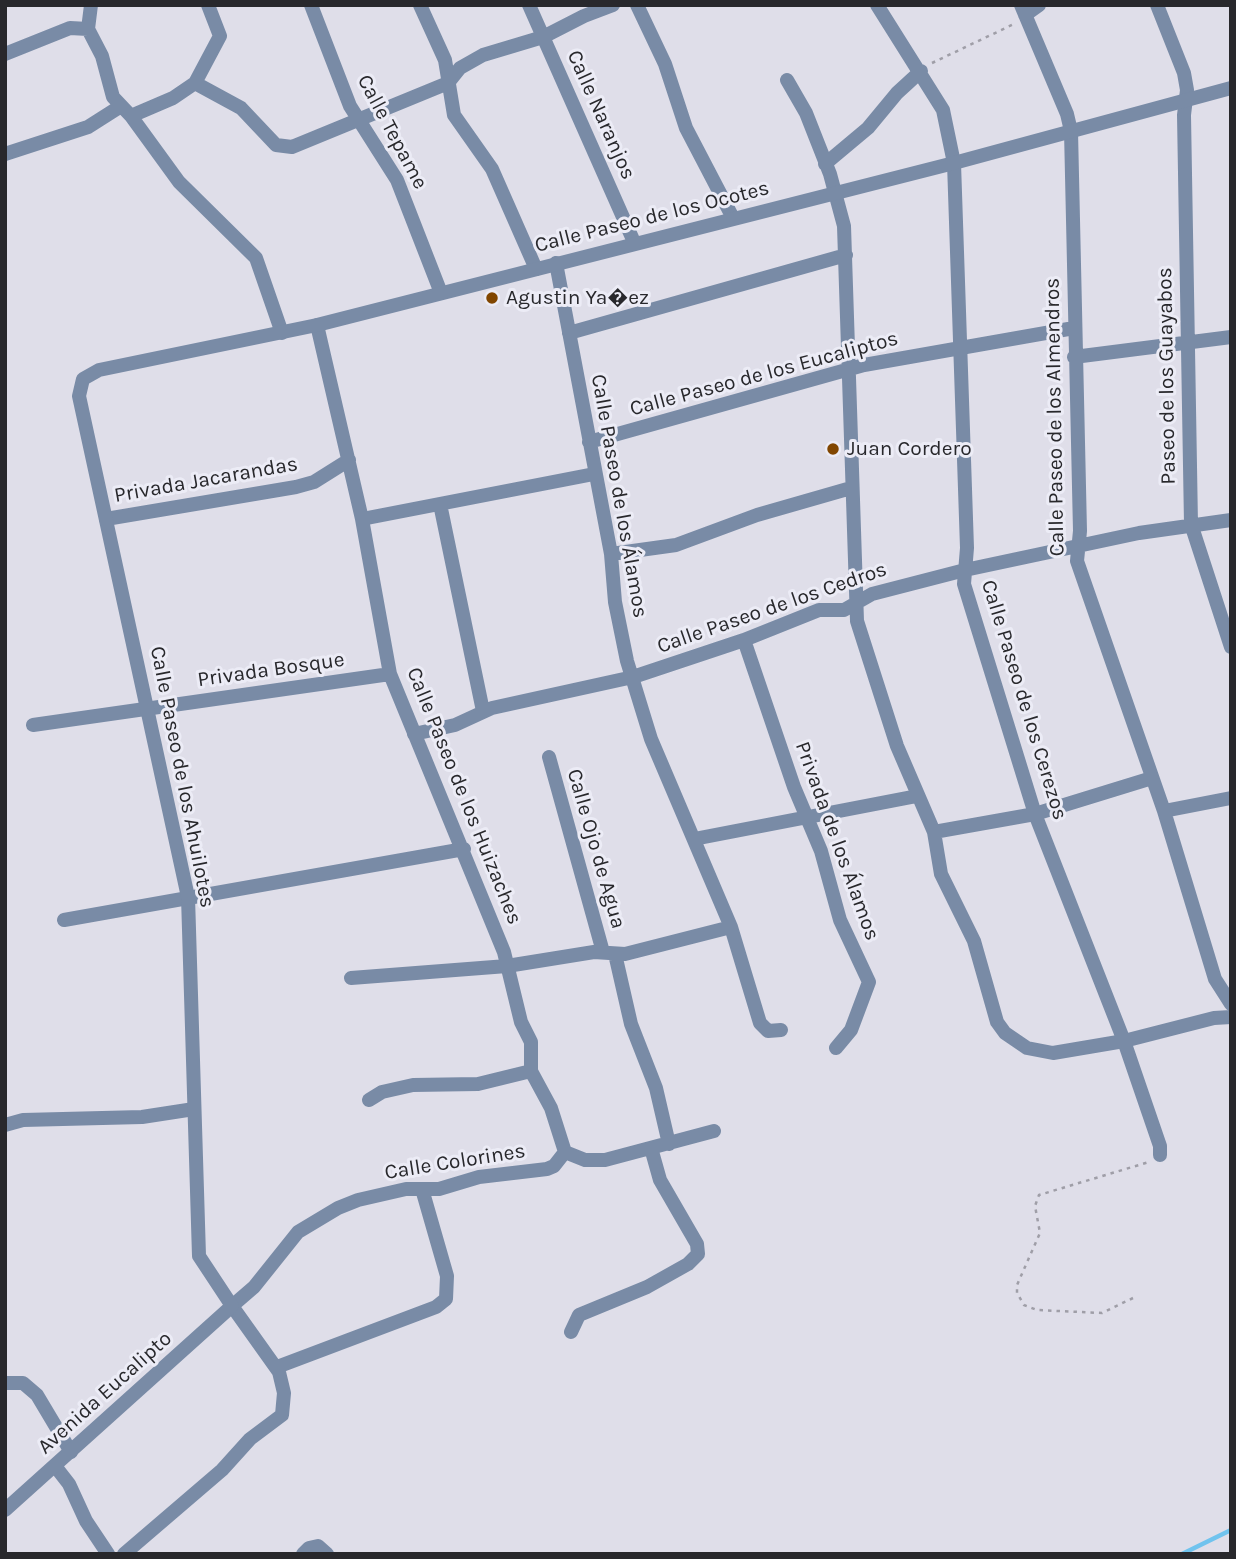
<!DOCTYPE html>
<html>
<head>
<meta charset="utf-8">
<style>
	body { margin:0 }
	#map { position:relative; width:1236px; height:1559px; overflow:hidden; background:#dfdee9; font-family:Karla,sans-serif }
	canvas { display:block }
	.frame { position:absolute; inset:0; border:7px solid #28282c; pointer-events:none }
</style>
</head>
<body>
<div id="map">
<canvas width="1236" height="1559"></canvas>
<div class="frame"></div>
</div>
<script>
const ctx = document.querySelector('canvas').getContext('2d');
ctx.lineJoin = 'round';
const poly = rows => new Path2D(rows.map(r => 'M' + r).join(''));
function strokePath(path, color, width, dash) { ctx.strokeStyle = color; ctx.lineWidth = width; ctx.lineCap = dash ? 'butt' : 'round'; ctx.setLineDash(dash || []); ctx.stroke(path); }
function label(font, color, halo, rows, align = 'center') {
  ctx.font = font + ' Karla,sans-serif'; ctx.lineWidth = 6; ctx.setLineDash([]); ctx.textBaseline = 'middle'; ctx.strokeStyle = halo; ctx.fillStyle = color; for (const [text, x, y, turn = 0] of rows) {
    ctx.save(); ctx.translate(x, y); ctx.rotate((+turn || 0) * Math.PI / 180); ctx.textAlign = isNaN(turn) ? turn : align; if (halo) ctx.strokeText(text, 0, 0); ctx.fillText(text, 0, 0); ctx.restore();
  }
}
strokePath(poly([
	[1182,1554,1231,1530]
]), '#70c3ee', 4.5);
strokePath(poly([
	[932,63,1014,24],
	[1133,1298,1102,1313,1037,1310,1024,1305,1017,1293,1017,1285,1040,1233,1035,1206,1039,1195,1149,1162]
]), '#9f9ea7', 2.5, [3.5, 5]);
strokePath(poly([
	[91,5,88,29,102,56,113,97,131,116,179,182,256,258,282,333],
	[311,5,350,106,397,180,441,293],
	[420,5,445,60,454,115,492,169,536,269],
	[529,5,634,242],
	[637,5,665,64,686,128,733,218],
	[877,5,943,110,954,163,967,548,964,584,1035,814,1124,1041,1160,1146,1160,1155],
	[1021,5,1067,114,1071,131,1080,531,1077,561,1164,811,1215,979,1231,1004],
	[1157,5,1184,73,1187,90,1184,115,1191,524,1231,647],
	[1025,15,1039,5],
	[5,54,70,28,88,29],
	[787,80,806,113,830,174,844,226,857,621,897,746,934,832,941,874,974,941,997,1022,1005,1033,1027,1048,1053,1053,1124,1041,1214,1018,1231,1017],
	[195,83,241,108,276,145,292,147,448,83,460,68,483,55,543,37,584,16,613,5],
	[131,116,173,98,195,83,220,36,208,5],
	[5,154,88,127,121,106],
	[825,164,868,128,897,93,921,71],
	[556,263,611,554,615,602,627,661,651,739,731,927,760,1023,768,1031,781,1030],
	[317,325,362,519,390,674,504,952,521,1022,531,1042,531,1071,551,1108,565,1152],
	[569,333,846,255],
	[1074,357,1231,337],
	[589,442,864,365,1074,328],
	[440,504,483,711],
	[106,519,296,487,314,482,349,460],
	[362,519,594,474],
	[611,554,676,545,757,515,851,488],
	[744,640,794,787,821,851,840,920,869,982,851,1030,836,1048],
	[33,725,390,674],
	[414,734,455,725,492,708,633,677,744,640,819,610,844,610,872,594,965,570,1139,533,1231,520],
	[549,757,603,952],
	[1164,811,1231,798],
	[934,832,1035,814,1152,778],
	[694,839,917,796],
	[64,920,464,849],
	[615,954,631,1024,656,1088,669,1144],
	[351,978,507,966,594,952,625,954,731,927],
	[369,1100,382,1092,413,1085,478,1084,531,1071],
	[5,1125,23,1120,142,1117,194,1109],
	[565,1152,585,1160,605,1160,714,1131],
	[571,1332,579,1315,647,1287,688,1264,698,1254,697,1244,660,1180,651,1148],
	[277,1367,436,1307,446,1299,447,1276,422,1189],
	[5,1383,23,1383,37,1395,71,1452],
	[55,1466,69,1484,86,1521,108,1554],
	[124,1554,222,1470,250,1439,282,1415,284,1393,279,1372,232,1306,254,1287,298,1232,338,1208,358,1200,406,1189,439,1189,479,1177,547,1169,554,1166,565,1152],
	[303,1554,309,1548,318,1546,327,1554]
]), '#798ba6', 14);
strokePath(poly([
	[5,1510,232,1306,199,1256,188,897,79,396,83,379,99,370,317,325,954,163,1231,88]
]), '#798ba6', 14);
for (const [x, y, r, color] of [
	[492,298,7,"#814600"],
	[833,449,7,"#814600"]
]) { const dot = new Path2D(); dot.arc(x, y, r, 0, 2 * Math.PI); ctx.fillStyle = color; ctx.fill(dot); strokePath(dot, '#ececf6', 2.5); }
label('21px', '#28282c', '#ececf6', [
	["Calle Naranjos",601,115,66],
	["Calle Tepame",392,132,62],
	["Calle Paseo de los Ocotes",652,217,-14],
	["Calle Paseo de los Eucaliptos",764,374,-15],
	["Paseo de los Guayabos",1167,376,-91],
	["Calle Paseo de los Almendros",1055,417,-91],
	["Privada Jacarandas",206,480,-10],
	["Calle Paseo de los Álamos",619,496,80],
	["Calle Paseo de los Cedros",772,608,-19],
	["Privada Bosque",271,670,-8],
	["Calle Paseo de los Cerezos",1024,700,73],
	["Calle Paseo de los Ahuilotes",182,777,79],
	["Calle Paseo de los Huizaches",464,796,68],
	["Privada de los Álamos",837,841,70],
	["Calle Ojo de Agua",596,849,74],
	["Calle Colorines",455,1162,-9],
	["Avenida Eucalipto",105,1393,-42]
]);
label('21px', '#28282c', '#ececf6', [
	["Agustin Ya�ez",506,298],
	["Juan Cordero",847,449]
], 'left');
</script>
</body>
</html>
